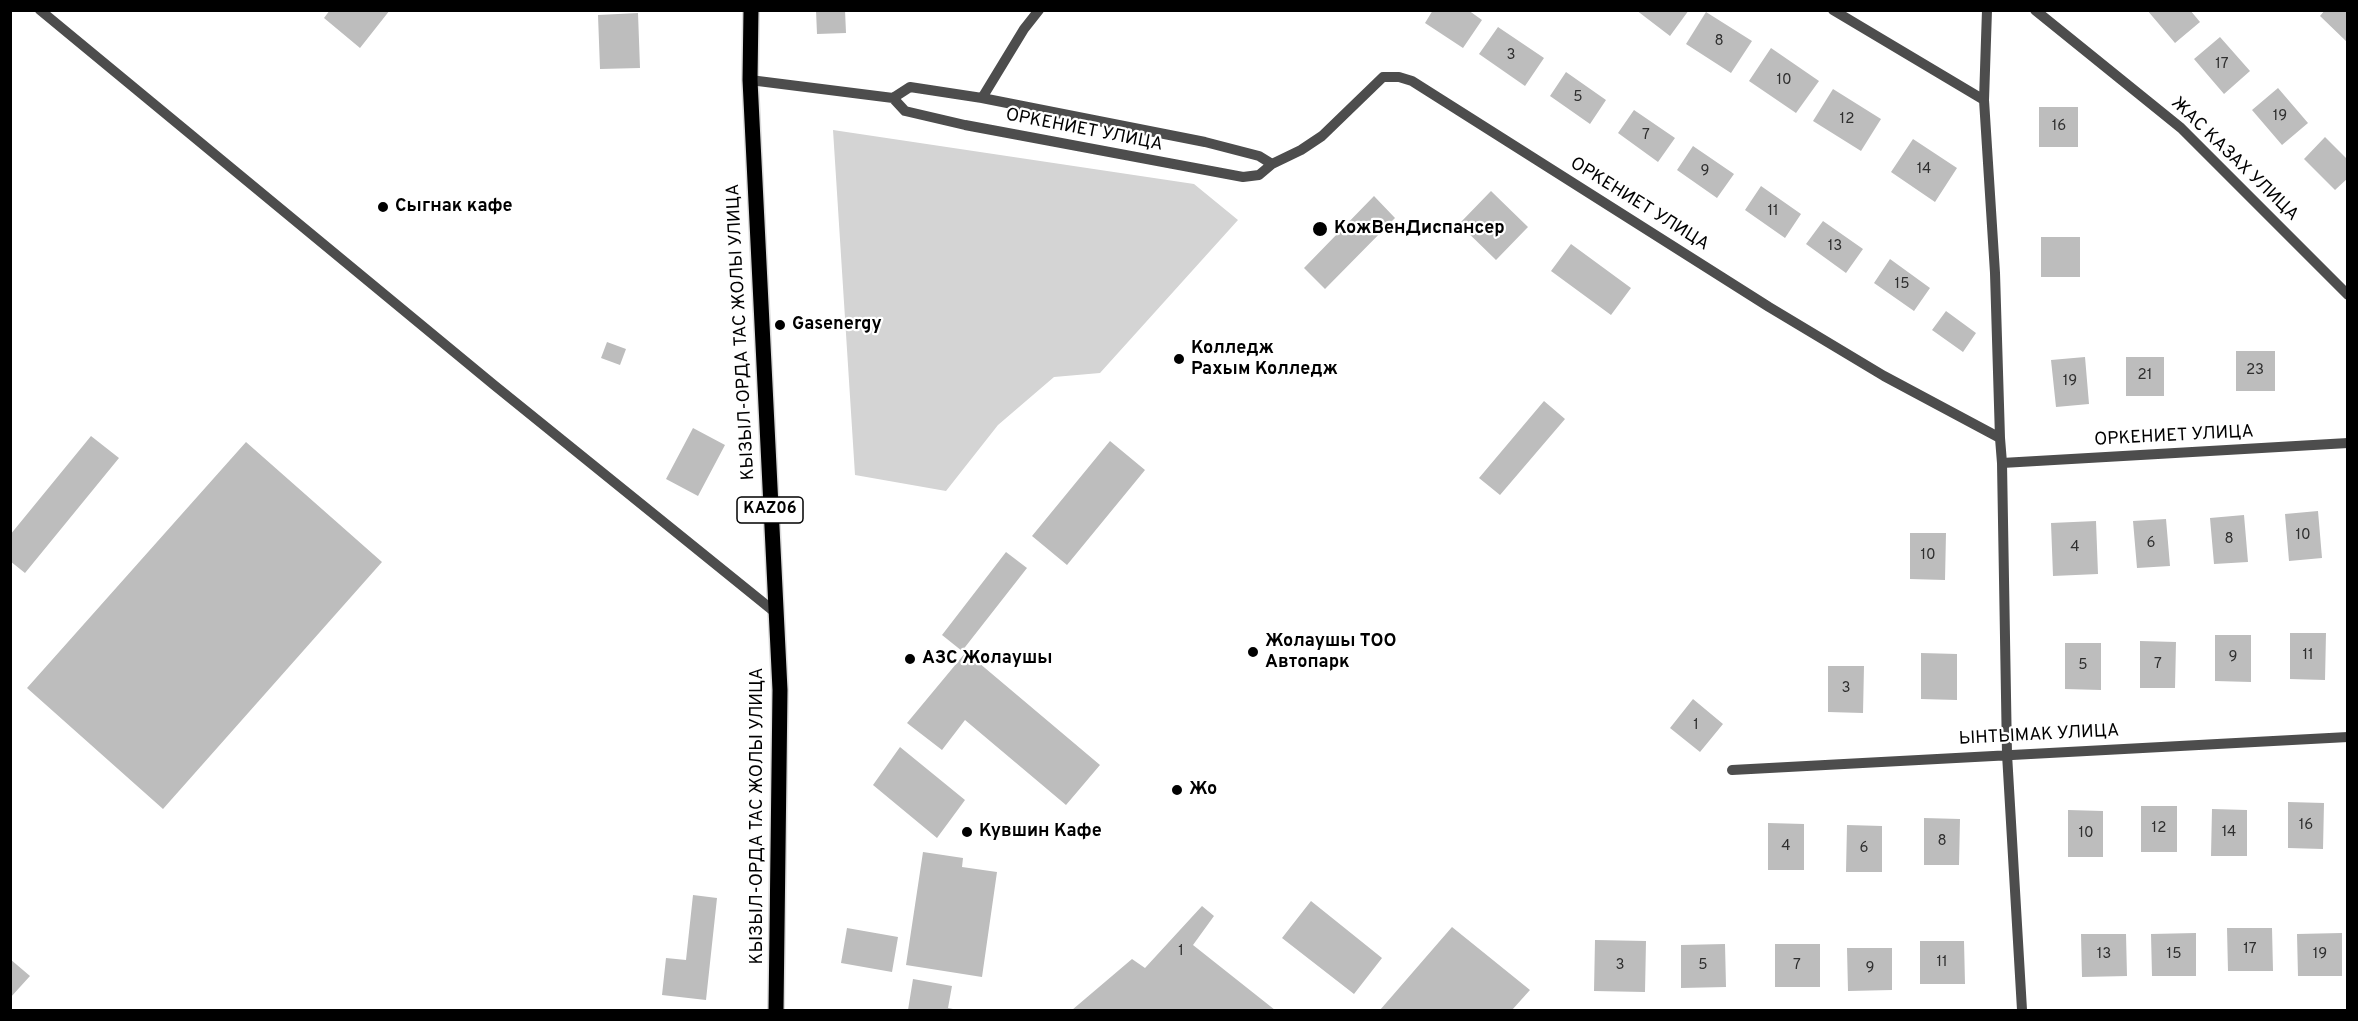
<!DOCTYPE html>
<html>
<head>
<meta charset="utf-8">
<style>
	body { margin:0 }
	#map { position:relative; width:2358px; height:1021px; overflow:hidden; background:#fff; font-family:Overpass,sans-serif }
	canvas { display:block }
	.frame { position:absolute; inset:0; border:12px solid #000; pointer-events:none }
</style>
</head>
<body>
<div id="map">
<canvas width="2358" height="1021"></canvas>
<div class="frame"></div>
</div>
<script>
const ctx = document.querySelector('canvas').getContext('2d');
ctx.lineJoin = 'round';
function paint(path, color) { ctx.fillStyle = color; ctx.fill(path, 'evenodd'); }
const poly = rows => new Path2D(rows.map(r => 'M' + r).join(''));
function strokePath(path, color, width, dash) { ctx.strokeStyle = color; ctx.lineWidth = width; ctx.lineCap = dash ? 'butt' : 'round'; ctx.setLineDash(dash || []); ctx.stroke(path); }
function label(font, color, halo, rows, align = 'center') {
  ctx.font = font + ' Overpass,sans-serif'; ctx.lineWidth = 4.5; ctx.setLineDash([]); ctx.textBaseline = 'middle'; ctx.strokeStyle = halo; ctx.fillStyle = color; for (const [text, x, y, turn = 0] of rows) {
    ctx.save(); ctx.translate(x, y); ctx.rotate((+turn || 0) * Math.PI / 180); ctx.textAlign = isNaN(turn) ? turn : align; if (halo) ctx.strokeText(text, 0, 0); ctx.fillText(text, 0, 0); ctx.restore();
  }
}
paint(poly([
	[833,130,1194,184,1238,220,1100,373,1054,377,998,425,946,491,855,475]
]), '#d4d4d4');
paint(poly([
	[330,10,390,10,360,48,324,18],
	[816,10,845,10,846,33,817,34],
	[1433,10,1468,10,1482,20,1463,48,1425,23],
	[1636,10,1689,10,1670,36],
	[2147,10,2190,10,2200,22,2175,43],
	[2325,10,2348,10,2348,43,2320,16],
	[1706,12,1752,41,1731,73,1686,44],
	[638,13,640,68,600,69,598,15],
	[1498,27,1544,58,1525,86,1479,54],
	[2220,37,2250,71,2224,94,2194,59],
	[1771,48,1819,81,1796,113,1749,81],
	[1566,72,1606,100,1590,124,1550,96],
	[2278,88,2308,123,2282,145,2252,110],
	[1833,89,1881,119,1861,151,1813,121],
	[2039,107,2078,107,2078,147,2039,147],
	[1634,110,1675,138,1658,162,1618,133],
	[2325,137,2348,160,2348,178,2335,190,2304,159],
	[1913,139,1957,168,1935,202,1891,172],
	[1693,146,1734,174,1717,198,1677,170],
	[1761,186,1801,214,1785,238,1745,210],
	[1491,191,1528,227,1496,260,1459,224],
	[1374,196,1395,218,1325,289,1304,268],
	[1823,221,1863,249,1846,273,1806,244],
	[2041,237,2080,237,2080,277,2041,277],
	[1571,244,1631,288,1611,315,1551,271],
	[1890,259,1930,288,1914,311,1874,283],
	[1946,311,1976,333,1963,352,1932,330],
	[607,342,626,349,620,365,601,358],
	[2236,351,2275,351,2275,391,2236,391],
	[2085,357,2089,404,2056,407,2051,360],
	[2126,357,2164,357,2164,396,2126,396],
	[1544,401,1565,419,1500,495,1479,478],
	[693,428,725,445,698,496,666,479],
	[91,436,119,458,25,573,10,561,10,535],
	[1110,441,1145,470,1067,565,1032,536],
	[246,442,382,562,163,809,27,688],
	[2318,511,2322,558,2289,561,2285,514],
	[2244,515,2248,562,2214,564,2210,518],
	[2166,519,2170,566,2137,568,2133,521],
	[2096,521,2098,574,2053,576,2051,523],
	[1910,533,1946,533,1945,580,1910,579],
	[1006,552,1027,568,962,651,942,635],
	[2290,633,2326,633,2325,680,2290,679],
	[2215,635,2251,635,2251,682,2215,681],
	[2140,641,2176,642,2175,688,2140,688],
	[2065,643,2101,643,2101,690,2065,689],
	[966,652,1100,765,1066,805,965,720,942,750,907,723],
	[1921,653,1957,654,1957,700,1921,699],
	[1828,666,1864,666,1863,713,1828,712],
	[1693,699,1723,724,1700,752,1670,728],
	[900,747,965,800,937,838,873,785],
	[2288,802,2324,803,2323,849,2288,848],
	[2141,806,2177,806,2177,852,2141,852],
	[2212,809,2247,810,2247,856,2211,856],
	[2068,810,2103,811,2103,857,2068,857],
	[1924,818,1960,819,1959,865,1924,865],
	[1768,823,1804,824,1804,870,1768,870],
	[1847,825,1882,826,1882,872,1846,872],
	[923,852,963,858,962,867,997,872,982,977,906,965],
	[693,895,717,898,706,1000,662,995,666,958,686,960],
	[1311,901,1382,958,1354,994,1282,938],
	[1202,906,1214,916,1193,945,1275,1010,1072,1010,1132,959,1145,968],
	[1452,927,1530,990,1512,1010,1380,1010],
	[847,928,898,937,892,972,841,963],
	[2227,928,2272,928,2273,971,2228,971],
	[2196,933,2196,976,2152,976,2151,934],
	[2342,933,2342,976,2298,976,2297,934],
	[2081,934,2126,934,2127,976,2082,977],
	[1595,940,1646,941,1645,992,1594,991],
	[1920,941,1964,941,1965,984,1920,984],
	[1725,944,1726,987,1681,988,1681,945],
	[1775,944,1820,944,1820,987,1775,987],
	[1847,948,1892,948,1892,990,1848,991],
	[10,959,30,976,10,998],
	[913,979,952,986,948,1008,958,1010,908,1010]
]), '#bdbdbd');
const major = poly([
	[751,10,750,80,780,690,776,1010]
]);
strokePath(major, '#dbdbdb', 18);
strokePath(poly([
	[40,10,494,385,776,613],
	[1833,10,1984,100],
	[1987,10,1984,100,1995,273,2000,438,2002,463,2007,754,2022,1010],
	[2035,10,2181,128,2348,295],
	[750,80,893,98,910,87,982,98,1205,142,1259,156,1272,164],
	[893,98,905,111,965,125,1243,177,1259,175,1272,164,1301,150,1322,136,1383,77,1399,77,1412,81,1769,307,1884,376,2000,438],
	[982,98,1024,29,1039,10],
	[2002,463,2348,443],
	[1732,770,2348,737]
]), '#4d4d4d', 10);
strokePath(major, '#000', 15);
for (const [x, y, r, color] of [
	[383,207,6,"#000"],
	[1320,229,8,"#000"],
	[780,325,6,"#000"],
	[1179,359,6,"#000"],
	[1253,652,6,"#000"],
	[910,659,6,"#000"],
	[1177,790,6,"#000"],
	[967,832,6,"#000"]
]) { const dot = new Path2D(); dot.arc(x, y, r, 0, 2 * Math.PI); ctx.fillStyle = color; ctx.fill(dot); strokePath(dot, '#fff', 2); }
label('15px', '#2f2f2f', null, [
	["8",1719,42],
	["3",1511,56],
	["17",2222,65],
	["10",1784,81],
	["5",1578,98],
	["19",2280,117],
	["12",1847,120],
	["16",2059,127],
	["7",1646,136],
	["14",1924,170],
	["9",1705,172],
	["11",1773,212],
	["13",1835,247],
	["15",1902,285],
	["23",2255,371],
	["21",2145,376],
	["19",2070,382],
	["10",2303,536],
	["8",2229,540],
	["6",2151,544],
	["4",2075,548],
	["10",1928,556],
	["11",2308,656],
	["9",2233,658],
	["7",2158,665],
	["5",2083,666],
	["3",1846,689],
	["1",1696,726],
	["16",2306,826],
	["12",2159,829],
	["14",2229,833],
	["10",2086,834],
	["8",1942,842],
	["4",1786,847],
	["6",1864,849],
	["17",2250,950],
	["1",1181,952],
	["13",2104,955],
	["15",2174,955],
	["19",2320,955],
	["11",1942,963],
	["3",1620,966],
	["5",1703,966],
	["7",1797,966],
	["9",1870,969]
]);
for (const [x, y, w] of [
	[770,510,66]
]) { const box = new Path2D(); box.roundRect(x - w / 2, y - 13, w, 26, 4.5); ctx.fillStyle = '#fff'; ctx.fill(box); strokePath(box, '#000', 1.5); }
label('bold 16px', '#000', null, [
	["KАZ06",770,510]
]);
label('18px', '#000', '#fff', [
	["ОРКЕНИЕТ УЛИЦА",1084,131,11],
	["ЖАС КАЗАХ УЛИЦА",2234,160,44],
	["ОРКЕНИЕТ УЛИЦА",1639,205,32],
	["КЫЗЫЛ-ОРДА ТАС ЖОЛЫ УЛИЦА",742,332,-93],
	["ОРКЕНИЕТ УЛИЦА",2174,437,-3],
	["ЫНТЫМАК УЛИЦА",2039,736,-3],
	["КЫЗЫЛ-ОРДА ТАС ЖОЛЫ УЛИЦА",758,816,-90]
]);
label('bold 18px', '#000', '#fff', [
	["Сыгнак кафе",395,207],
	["КожВенДиспансер",1334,229],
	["Gasenergy",792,325],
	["Колледж",1191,349],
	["Рахым Колледж",1191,370],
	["Жолаушы ТОО",1265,642],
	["Автопарк",1265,663],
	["АЗС Жолаушы",922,659],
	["Жо",1189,790],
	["Кувшин Кафе",979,832]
], 'left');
</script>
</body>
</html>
